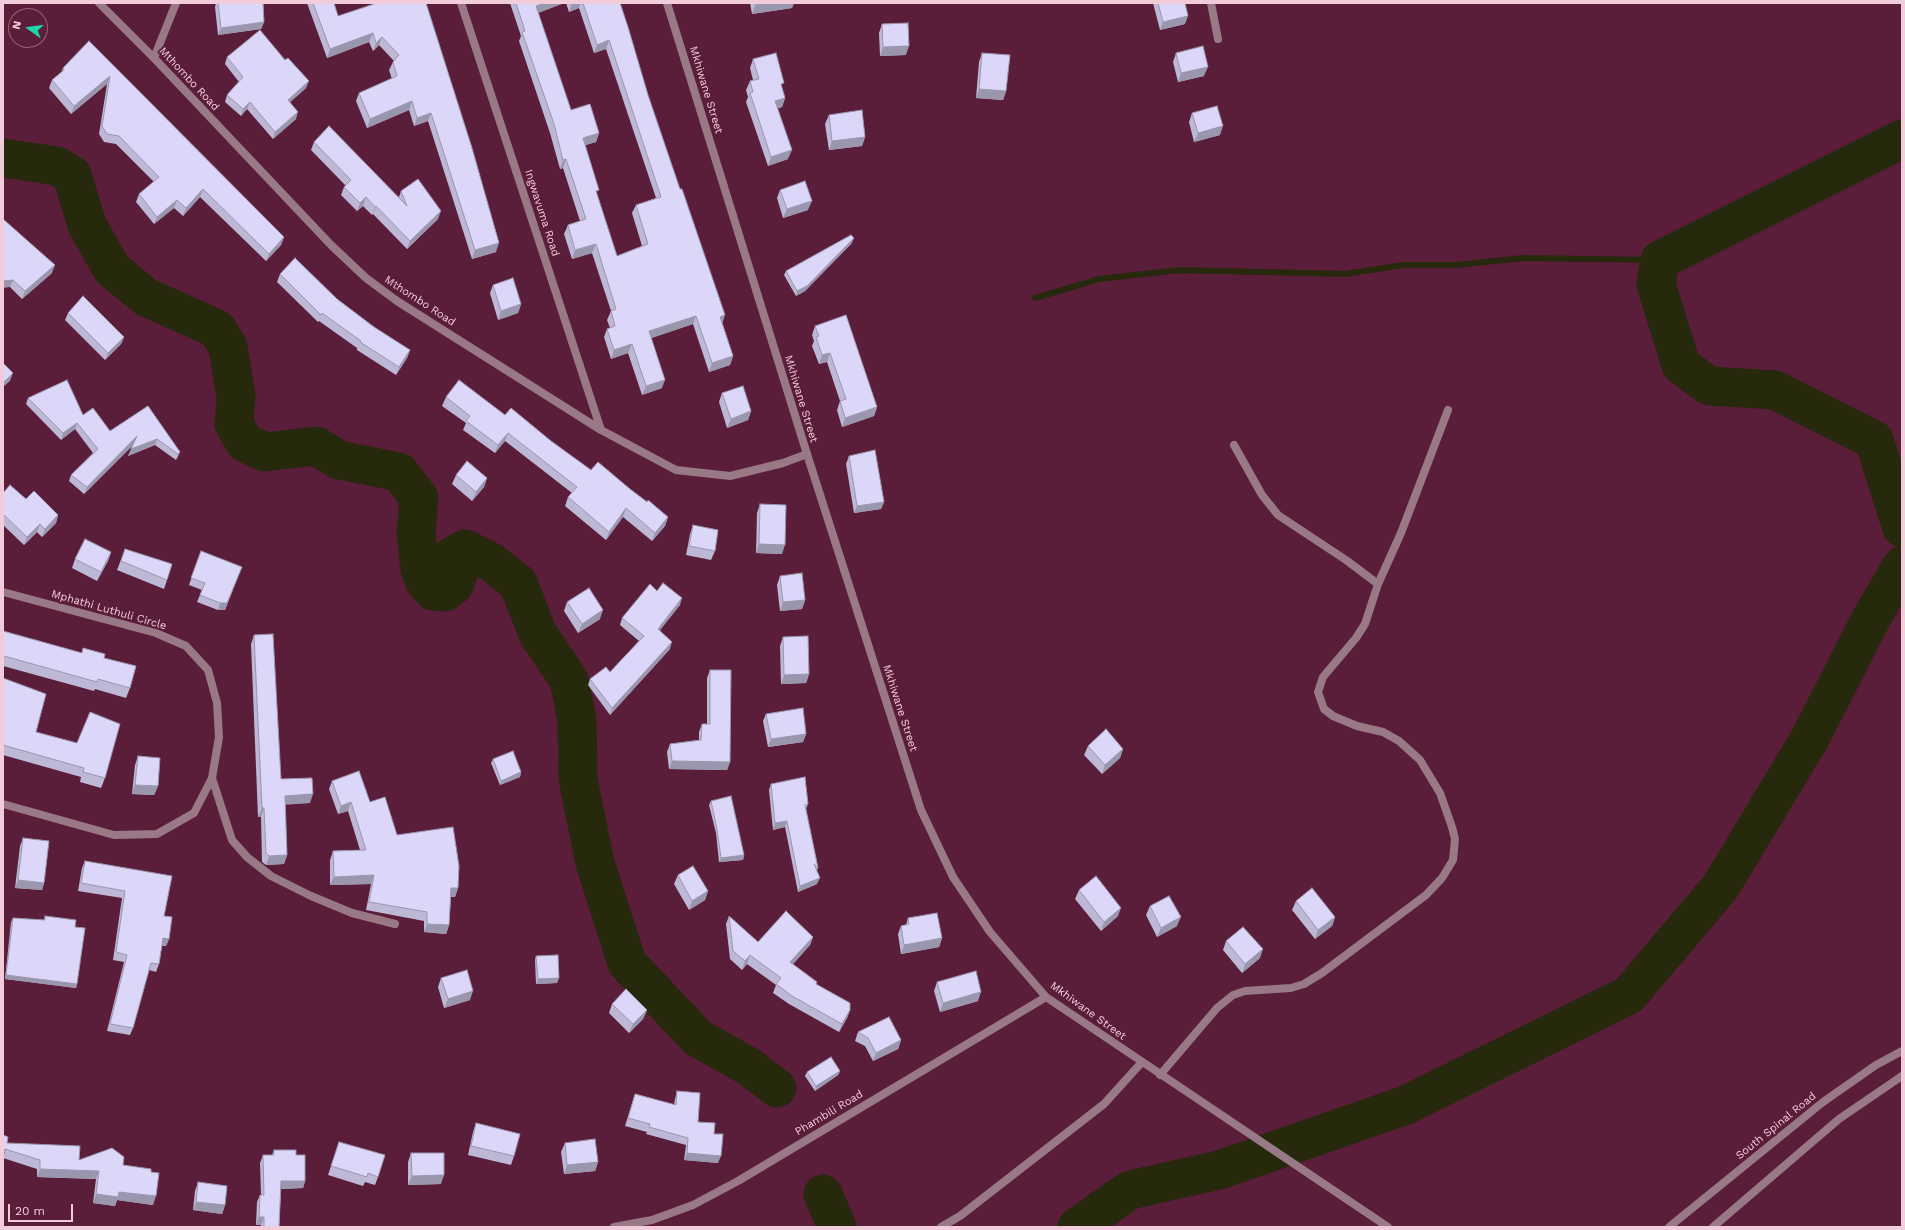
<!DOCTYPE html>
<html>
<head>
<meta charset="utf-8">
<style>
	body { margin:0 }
	#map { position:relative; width:1905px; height:1230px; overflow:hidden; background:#5a1d3a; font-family:"Work Sans",sans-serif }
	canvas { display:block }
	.frame { position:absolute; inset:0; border:4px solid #f3ccdb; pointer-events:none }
	.north { position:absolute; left:8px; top:8px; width:40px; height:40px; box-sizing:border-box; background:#5a1d3a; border:1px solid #97637a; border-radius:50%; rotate:284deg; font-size:11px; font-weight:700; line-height:16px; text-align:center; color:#f3ccdb }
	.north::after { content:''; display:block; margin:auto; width:14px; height:18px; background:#1fd5b0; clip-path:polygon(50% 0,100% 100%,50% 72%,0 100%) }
	.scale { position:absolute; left:8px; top:1204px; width:65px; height:18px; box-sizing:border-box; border:2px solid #f3ccdb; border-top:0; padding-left:5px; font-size:12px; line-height:14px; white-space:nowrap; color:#f3ccdb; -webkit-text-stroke:3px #5a1d3a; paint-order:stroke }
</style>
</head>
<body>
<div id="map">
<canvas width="1905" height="1230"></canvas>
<div class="frame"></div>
<div class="north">N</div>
<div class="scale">20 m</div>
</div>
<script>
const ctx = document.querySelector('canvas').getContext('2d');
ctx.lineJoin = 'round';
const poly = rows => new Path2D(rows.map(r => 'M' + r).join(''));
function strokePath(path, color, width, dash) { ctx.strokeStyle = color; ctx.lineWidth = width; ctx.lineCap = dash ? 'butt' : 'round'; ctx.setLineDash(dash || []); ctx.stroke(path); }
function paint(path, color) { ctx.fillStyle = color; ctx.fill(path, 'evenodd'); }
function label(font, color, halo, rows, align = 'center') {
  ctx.font = font + ' "Work Sans",sans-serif'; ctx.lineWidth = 4; ctx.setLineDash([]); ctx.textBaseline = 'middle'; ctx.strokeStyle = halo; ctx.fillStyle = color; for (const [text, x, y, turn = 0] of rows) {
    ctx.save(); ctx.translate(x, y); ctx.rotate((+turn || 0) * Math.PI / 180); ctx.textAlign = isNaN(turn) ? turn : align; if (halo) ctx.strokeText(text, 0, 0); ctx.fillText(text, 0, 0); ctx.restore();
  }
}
strokePath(poly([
	[1035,298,1099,279,1179,270,1345,274,1403,265,1456,265,1523,258,1660,260]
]), '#27290c', 6);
strokePath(poly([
	[1902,139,1660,260,1656,284,1681,365,1709,386,1775,390,1874,440,1902,528],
	[3,158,57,166,72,175,87,225,112,269,146,297,217,329,228,347,236,396,234,424,245,443,265,452,316,446,339,460,399,472,419,498,416,533,420,569,425,582,433,591,445,592,454,585,458,575,451,557,465,549,491,562,518,583,538,634,569,680,577,720,578,779,595,863,627,963,698,1038,748,1066,777,1088],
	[823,1194,837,1227],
	[1077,1227,1130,1190,1219,1170,1406,1105,1629,995,1721,886,1809,740,1872,617,1902,566]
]), '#27290c', 39);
strokePath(poly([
	[99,3,154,58,331,245,366,278,397,301,601,430,676,470,730,476,783,463,807,454],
	[461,3,601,430],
	[1211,3,1218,39],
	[154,58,176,3],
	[1234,445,1262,495,1278,515,1346,560,1378,584],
	[3,592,156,633,186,646,208,670,217,703,219,737,212,778,194,813,157,834,114,835,3,804],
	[212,778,232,840,247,857,271,876,311,896,352,913,395,924],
	[1160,1075,1217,1008,1233,995,1245,991,1291,988,1304,984,1322,973,1426,895,1442,878,1453,860,1455,839,1452,827,1440,793,1420,760,1399,741,1383,732,1357,726,1333,716,1324,709,1318,692,1323,677,1356,638,1365,624,1378,584,1401,533,1448,410],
	[941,1227,960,1216,1104,1104,1142,1062]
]), '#997985', 8);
strokePath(poly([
	[667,3,807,454,921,810,953,877,990,932,1046,997,1388,1227],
	[614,1227,652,1220,693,1205,738,1181,1046,997],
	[1669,1227,1823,1102,1876,1065,1902,1051],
	[1713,1227,1839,1119,1902,1076]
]), '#997985', 8);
paint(poly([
	[216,3,263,3,264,22,261,29,218,35,215,7],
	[307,3,334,3,338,16,426,3,496,252,472,259,428,121,414,126,409,110,367,128,356,101,359,93,392,79,389,70,393,62,394,61,379,45,373,51,369,42,327,58],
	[510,3,564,3,538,13,571,110,599,133,596,142,585,145,597,195,617,256,642,246,632,213,636,205,656,198,606,49,594,53,579,8,569,12,566,3,620,3,648,95,733,356,730,365,709,372,693,324,651,338,662,388,642,395,628,353,611,359,604,337,607,329,610,328,607,320,611,311,592,253,572,259,564,234,568,225,580,221,563,168,560,169,550,133,519,41,521,36],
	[750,3,794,3,792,8,752,14],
	[1153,3,1185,3,1185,24,1160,30],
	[882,24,906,55,880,56,879,33],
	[89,41,284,237,281,245,266,261,200,197,183,216,174,208,154,224,136,202,139,194,154,182,116,144,104,142,99,134,107,84,71,114,49,88,52,80,61,73,63,68],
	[982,53,1006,91,1003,100,976,98,979,62],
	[1176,53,1204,76,1178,82,1173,62],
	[227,57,306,88,290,102,296,119,273,139,247,109,241,116,225,102,227,95,239,82,225,64],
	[753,59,782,88,785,98,782,107,778,108,788,159,768,166,746,102,748,97,746,90,750,81,753,80,750,68],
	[1192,113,1220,135,1194,142,1189,122],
	[829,115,865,137,862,146,829,150,825,124],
	[314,142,399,197,401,191,438,219,407,249,373,214,372,215,363,206,357,211,341,195,344,187,346,186,311,150],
	[780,190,808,210,783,218,777,198],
	[3,219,52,273,22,299,10,287],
	[852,243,805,291,796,296,784,275,786,271],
	[280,274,337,299,374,327,410,350,407,358,396,375,357,350,357,348,319,321,318,322,277,282],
	[493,285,521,304,518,313,498,320,490,293],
	[68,313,124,337,121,344,105,360,65,320],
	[815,326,877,407,874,416,842,427,837,410,840,401,827,362,819,364,812,346,814,341,812,335],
	[722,393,751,411,748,420,727,428,719,402],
	[446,397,505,415,551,441,591,470,630,489,668,517,665,526,652,541,623,517,606,540,565,506,568,497,572,493,505,441,495,453,463,430,466,423,442,406],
	[28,398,83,415,110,431,148,406,180,452,176,460,155,445,128,456,133,445,84,494,69,481,71,475,93,453,75,429,61,440,26,404],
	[849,456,884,502,881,509,854,513,846,464],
	[456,475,487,478,484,487,472,501,452,484],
	[3,493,26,499,58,515,56,523,42,537,37,532,24,545,3,525],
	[760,504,782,554,756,553,757,513],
	[693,525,715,551,711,560,686,555,690,534],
	[125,549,167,580,164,589,117,570],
	[201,551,239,574,225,610,218,610,197,602,202,590,189,585],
	[111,552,108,561,97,581,72,568,75,559],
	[780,576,805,600,802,609,780,611,777,585],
	[657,591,680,605,660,630,670,649,610,715,588,685,590,679,610,672,639,641,620,625,622,618],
	[567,602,600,619,578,633,564,611],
	[3,631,82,653,83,648,104,658,130,688,126,698,95,689,94,691,3,666],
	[254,635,281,779,310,803,285,804,287,855,284,864,266,865,262,862,261,817,258,817,251,644],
	[783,637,809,674,806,683,781,684,780,646],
	[710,670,730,762,727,770,669,769,667,752,670,744,699,740,699,732,702,724,707,724,707,678],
	[3,678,36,732,105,778,101,788,80,782,81,777,3,755],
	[766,714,806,734,803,742,768,747,763,721],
	[1088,746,1123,749,1120,758,1102,774,1084,755],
	[138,756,158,786,154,795,132,794,135,765],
	[493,759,521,772,520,777,500,785,491,763],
	[332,781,370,802,397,835,458,888,455,897,451,897,449,925,446,934,424,932,424,921,366,910,371,884,330,885,330,860,333,851,360,850,348,811,338,814,329,789],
	[771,784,808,804,806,809,818,868,817,870,817,884,798,892,785,827,773,830,769,790],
	[711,801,744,855,743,860,719,862,716,833,709,805],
	[23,838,44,883,42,890,15,888,20,846],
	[85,861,164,916,169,939,166,946,162,946,159,964,156,972,149,970,133,1028,130,1035,107,1031,124,962,113,960,122,898,78,891,82,868],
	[678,875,708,891,705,900,689,910,674,884],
	[1079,890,1118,916,1101,931,1075,899],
	[1296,901,1335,917,1332,926,1315,939,1292,910],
	[1150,906,1177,926,1157,937,1146,915],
	[45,916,77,984,76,988,5,979,11,922,13,918,44,920],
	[729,916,758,942,813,937,810,945,793,964,816,985,850,1010,847,1018,839,1032,789,1004,773,993,776,985,747,964,742,970,730,959,726,924],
	[908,918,942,938,939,947,901,954,898,934,901,926,906,925],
	[1226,941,1260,958,1242,973,1223,950],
	[536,956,559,978,557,983,536,984,535,960],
	[441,978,470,1000,444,1008,438,987],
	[937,982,978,1001,940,1012,934,991],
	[612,1004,647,1010,643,1019,629,1033,609,1013],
	[858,1032,901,1040,898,1049,873,1061,865,1046,855,1041],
	[840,1071,838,1075,815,1091,805,1076,807,1072],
	[677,1091,698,1122,714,1134,718,1163,684,1160,686,1145,646,1134,647,1132,625,1126,635,1094,674,1105,675,1099],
	[476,1123,514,1156,511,1165,468,1155,473,1132],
	[339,1142,378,1177,375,1185,365,1182,363,1186,328,1175],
	[7,1143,79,1160,123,1165,151,1172,153,1205,117,1200,115,1206,93,1203,96,1179,37,1177,37,1169,3,1158],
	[565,1143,598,1162,595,1171,564,1174,561,1152],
	[274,1150,296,1155,305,1181,303,1188,281,1189,279,1227,261,1227,261,1225,256,1225,257,1202,260,1195,261,1195,260,1163,263,1155,272,1155],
	[411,1153,441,1184,408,1185,408,1162],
	[198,1182,225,1205,222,1214,193,1210,195,1191]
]), '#bdb8d5');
paint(poly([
	[544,3,564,3,532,15,536,6],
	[572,3,580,3,579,8,569,12],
	[756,3,794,3,792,8,752,14],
	[1188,16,1185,24,1160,30,1163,22],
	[264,22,261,29,218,35,221,28],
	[373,33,369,42,327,58,330,49],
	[382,37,379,45,373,51,376,43],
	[609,40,606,49,594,53,597,45],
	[909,46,906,55,880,56,883,47],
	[1208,67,1204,76,1178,82,1181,73],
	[110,76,107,84,71,114,74,106],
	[309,81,306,88,285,107,288,100],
	[979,89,1006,91,1003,100,976,98],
	[785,98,782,107,772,110,775,101],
	[412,101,409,110,367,128,370,119],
	[250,102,247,109,241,116,243,109],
	[298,112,296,119,273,139,275,132],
	[431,113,428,121,414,126,417,118],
	[1223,126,1220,135,1194,142,1198,133],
	[599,133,596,142,580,147,583,138],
	[865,137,862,146,829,150,832,141],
	[792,150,788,159,768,166,771,157],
	[566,159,563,168,560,169,563,160],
	[203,189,200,197,183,216,186,208],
	[366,197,363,206,357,211,360,203],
	[177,200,174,208,154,224,157,217],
	[812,201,808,210,783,218,787,209],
	[376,206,373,214,372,215,375,207],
	[441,211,438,219,407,249,410,241],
	[284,237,281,245,266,261,269,254],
	[854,238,852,243,805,291,796,296,797,291],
	[499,243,496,252,472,259,475,250],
	[596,244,592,253,572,259,575,250],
	[55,265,52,273,22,299,25,291],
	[13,280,10,287,3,288,3,281],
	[521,304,518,313,498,320,501,311],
	[725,315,722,324,720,317],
	[696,316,693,324,646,340,649,331],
	[124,337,121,344,105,360,108,353],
	[632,344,628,353,611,359,614,350],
	[410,350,407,358,396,375,399,367],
	[830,353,827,362,819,364,822,355],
	[733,356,730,365,709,372,712,363],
	[13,373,10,381,3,387,3,383],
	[665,380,662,388,642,395,646,386],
	[877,407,874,416,842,427,845,418],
	[751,411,748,420,727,428,731,419],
	[77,423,75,429,61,440,63,433],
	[508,433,505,441,495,453,498,445],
	[137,436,135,443,84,494,87,487],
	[157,439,155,445,128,456,131,449],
	[180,452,176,460,178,454],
	[487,478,484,487,472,501,476,492],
	[884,502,881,509,854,513,857,506],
	[626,508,623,517,606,540,609,532],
	[58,515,56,523,42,537,45,529],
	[668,517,665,526,652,541,655,533],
	[40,524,37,532,24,545,27,537],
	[759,544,785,545,782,554,756,553],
	[111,552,108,561,97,581,101,572],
	[239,574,225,610,218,610,220,603],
	[682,598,680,605,656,635,658,629],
	[805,600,802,609,780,611,783,602],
	[603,610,600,619,578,633,582,624],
	[672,642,670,649,610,715,612,708],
	[809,674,806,683,781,684,784,675],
	[806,734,803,742,768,747,771,739],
	[1123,749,1120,758,1102,774,1105,765],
	[672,761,730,762,727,770,669,769],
	[521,772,520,777,500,785,501,781],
	[135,785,158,786,154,795,132,794],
	[313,794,310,803,282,805,285,796],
	[351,802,348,811,338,814,341,806],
	[262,808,264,808,261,817,258,817],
	[787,821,785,827,773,830,775,823],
	[287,855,284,864,266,865,269,856],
	[744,855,743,860,719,862,721,858],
	[374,875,371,884,330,885,334,877],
	[820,878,817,884,798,892,800,886],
	[18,880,44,883,42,890,15,888],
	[451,888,458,888,455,897,448,897],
	[708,891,705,900,689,910,692,901],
	[1121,908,1118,916,1101,931,1104,922],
	[1181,917,1177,926,1157,937,1161,928],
	[1335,917,1332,926,1315,939,1318,930],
	[427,924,449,925,446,934,424,932],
	[813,937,810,945,787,971,790,962],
	[163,938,169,939,166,946,160,945],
	[942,938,939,947,901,954,904,945],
	[1263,949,1260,958,1242,973,1245,964],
	[750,955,747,964,742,970,745,961],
	[6,975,77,984,76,988,5,979],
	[559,978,557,983,536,984,538,979],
	[473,991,470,1000,444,1008,448,999],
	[981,992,978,1001,940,1012,943,1003],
	[647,1010,643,1019,629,1033,633,1024],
	[850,1010,847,1018,839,1032,842,1024],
	[901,1040,898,1049,873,1061,876,1053],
	[840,1071,838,1075,815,1091,816,1086],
	[687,1153,721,1156,718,1163,684,1160],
	[598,1162,595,1171,564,1174,567,1165],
	[40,1169,99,1171,96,1179,37,1177],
	[444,1175,441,1184,408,1185,412,1176],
	[281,1181,305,1181,303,1188,278,1189],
	[119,1192,156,1196,153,1205,117,1200,115,1206,93,1203,96,1194],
	[196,1202,225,1205,222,1214,193,1210],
	[259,1217,264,1217,261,1225,256,1225]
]), '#9a96ae');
const building = poly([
	[218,3,263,3,264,22,221,28,218,3],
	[313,3,334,3,338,16,377,3,426,3,472,148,499,243,475,250,431,113,417,118,412,101,370,119,359,93,397,76,393,62,399,55,382,37,376,43,373,33,330,49,313,3],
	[516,3,544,3,536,6,571,110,590,104,599,133,583,138,599,190,596,191,617,256,648,244,636,205,661,197,609,40,597,45,583,3,620,3,628,27,648,95,680,189,682,189,725,315,720,317,733,356,712,363,696,316,649,331,665,380,646,386,632,344,614,350,607,329,615,326,611,311,616,309,596,244,575,250,568,225,586,219,566,159,563,160,554,124,522,32,525,31,516,3],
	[1158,3,1185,3,1188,16,1163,22,1158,3],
	[908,23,909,46,883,47,882,24,908,23],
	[260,30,285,60,288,58,309,81,288,100,298,112,275,132,250,102,243,109,227,95,243,77,227,57,260,30],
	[89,41,284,237,269,254,203,189,186,208,177,200,157,217,139,194,159,177,119,136,107,134,102,126,110,76,74,106,52,80,64,70,63,68,89,41],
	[1203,46,1208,67,1181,73,1176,53,1203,46],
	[776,53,784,83,781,84,785,98,775,101,792,150,771,157,750,93,753,92,750,81,759,79,753,59,776,53],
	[982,53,1010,55,1006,91,979,89,982,53],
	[1217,106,1223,126,1198,133,1192,113,1217,106],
	[862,110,865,137,832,141,829,115,862,110],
	[329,126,407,206,401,191,418,179,441,211,410,241,376,206,375,207,366,197,360,203,344,187,351,180,314,142,329,126],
	[805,181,812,201,787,209,780,190,805,181],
	[3,219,55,265,25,291,13,280,3,281,3,219],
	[851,235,854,238,807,286,797,291,786,271,851,235],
	[295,258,337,299,374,327,410,350,399,367,360,342,361,341,322,313,321,315,280,274,295,258],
	[513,278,521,304,501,311,493,285,513,278],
	[83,296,124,337,108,353,68,313,83,296],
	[846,315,877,407,845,418,840,401,846,399,830,353,822,355,816,337,819,336,815,326,846,315],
	[3,363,13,373,3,383,3,363],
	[67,380,83,415,93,408,110,431,148,406,180,452,178,454,157,439,131,449,137,436,87,487,71,475,98,449,77,423,63,433,28,398,67,380],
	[459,380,505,415,511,408,551,441,591,470,598,462,630,489,647,502,648,500,668,517,655,533,626,508,609,532,568,497,577,487,508,433,498,445,466,421,470,416,446,397,459,380],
	[743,386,751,411,731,419,722,393,743,386],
	[875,450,884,502,857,506,849,456,875,450],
	[467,461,487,478,476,492,456,475,467,461],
	[10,485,26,499,34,491,58,515,45,529,40,524,27,537,3,514,3,493,10,485],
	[760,504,786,505,785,545,759,544,760,504],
	[693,525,718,530,715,551,689,546,693,525],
	[85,539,111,552,101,572,75,559,85,539],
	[125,549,172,564,167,580,121,561,125,549],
	[201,551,242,567,227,603,220,603,200,595,205,583,191,578,201,551],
	[802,573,805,600,783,602,780,576,802,573],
	[663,583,682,598,658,629,672,642,612,708,590,679,606,667,610,672,644,636,622,618,650,584,657,591,663,583],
	[589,588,603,610,582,624,567,602,589,588],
	[3,631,82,653,83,648,105,654,104,658,136,666,130,688,98,679,97,682,4,656,3,657,3,631],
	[273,634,281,779,312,778,313,794,285,796,287,855,269,856,266,853,264,808,262,808,254,635,273,634],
	[808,636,809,674,784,675,783,637,808,636],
	[710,670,731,670,730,762,672,761,670,744,701,740,702,724,710,724,710,670],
	[3,678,46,694,36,732,77,743,90,712,120,724,105,778,83,772,84,768,3,745,3,678],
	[803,708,806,734,771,739,766,714,803,708],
	[1106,729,1123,749,1105,765,1088,746,1106,729],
	[513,751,521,772,501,781,493,759,513,751],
	[138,756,160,758,158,786,135,785,138,756],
	[359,771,370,802,385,797,397,835,453,827,459,866,458,888,451,888,449,925,427,924,427,912,369,902,374,875,334,877,333,851,366,850,351,802,341,806,332,781,359,771],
	[805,777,808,804,805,805,818,868,814,864,820,878,800,886,787,821,775,823,771,784,805,777],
	[731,796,744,855,721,858,717,829,711,801,731,796],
	[23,838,49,841,44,883,18,880,23,838],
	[85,861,172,876,164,916,172,917,169,939,163,938,159,964,151,963,133,1028,110,1024,127,955,116,952,125,891,81,883,85,861],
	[693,866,708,891,692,901,678,875,693,866],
	[1096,876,1121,908,1104,922,1079,890,1096,876],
	[1312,888,1335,917,1318,930,1296,901,1312,888],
	[1169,896,1181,917,1161,928,1150,906,1169,896],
	[786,911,813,937,790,962,817,982,816,984,850,1003,850,1010,842,1024,792,996,776,984,781,978,750,955,745,961,733,951,729,916,758,942,786,911],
	[937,913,942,938,904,945,901,926,909,924,908,918,937,913],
	[45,916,76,920,75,927,85,928,77,984,6,975,13,918,45,920,45,916],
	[1243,927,1263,949,1245,964,1226,941,1243,927],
	[558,955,559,978,538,979,536,956,558,955],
	[467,970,473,991,448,999,441,978,467,970],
	[976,971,981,992,943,1003,937,982,976,971],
	[626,989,647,1010,633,1024,612,1004,626,989],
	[889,1017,901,1040,876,1053,868,1038,858,1032,889,1017],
	[831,1057,840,1071,816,1086,807,1072,831,1057],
	[677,1091,700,1093,698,1122,715,1123,714,1134,723,1134,721,1156,687,1153,688,1138,649,1127,650,1124,628,1118,635,1094,676,1105,677,1091],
	[476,1123,520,1134,514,1156,471,1146,476,1123],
	[3,1135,8,1137,7,1143,80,1146,79,1160,112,1148,124,1157,123,1165,151,1169,151,1172,159,1173,156,1196,119,1192,118,1197,96,1194,99,1171,40,1169,40,1160,5,1149,3,1158,3,1135],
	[595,1139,598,1162,567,1165,565,1143,595,1139],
	[339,1142,385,1155,378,1177,368,1173,367,1177,331,1166,339,1142],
	[274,1150,296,1150,296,1155,305,1155,305,1181,281,1181,279,1227,264,1227,264,1217,259,1217,260,1195,264,1195,263,1155,274,1155,274,1150],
	[411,1153,444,1153,444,1175,412,1176,411,1153],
	[198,1182,227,1186,225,1205,196,1202,198,1182]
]);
paint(building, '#dcd6f8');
strokePath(building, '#9a96ae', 1);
label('11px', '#f3ccdb', '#5a1d3a', [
	["Mthombo Road",189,79,47],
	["Mkhiwane Street",706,90,73],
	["Ingwavuma Road",542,213,72],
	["Mthombo Road",420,301,33],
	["Mkhiwane Street",801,399,73],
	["Mphathi Luthuli Circle",109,610,16],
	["Mkhiwane Street",900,708,72],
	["Mkhiwane Street",1088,1011,36],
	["Phambili Road",829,1113,-31],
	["South Spinal Road",1776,1126,-39]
]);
</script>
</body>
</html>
